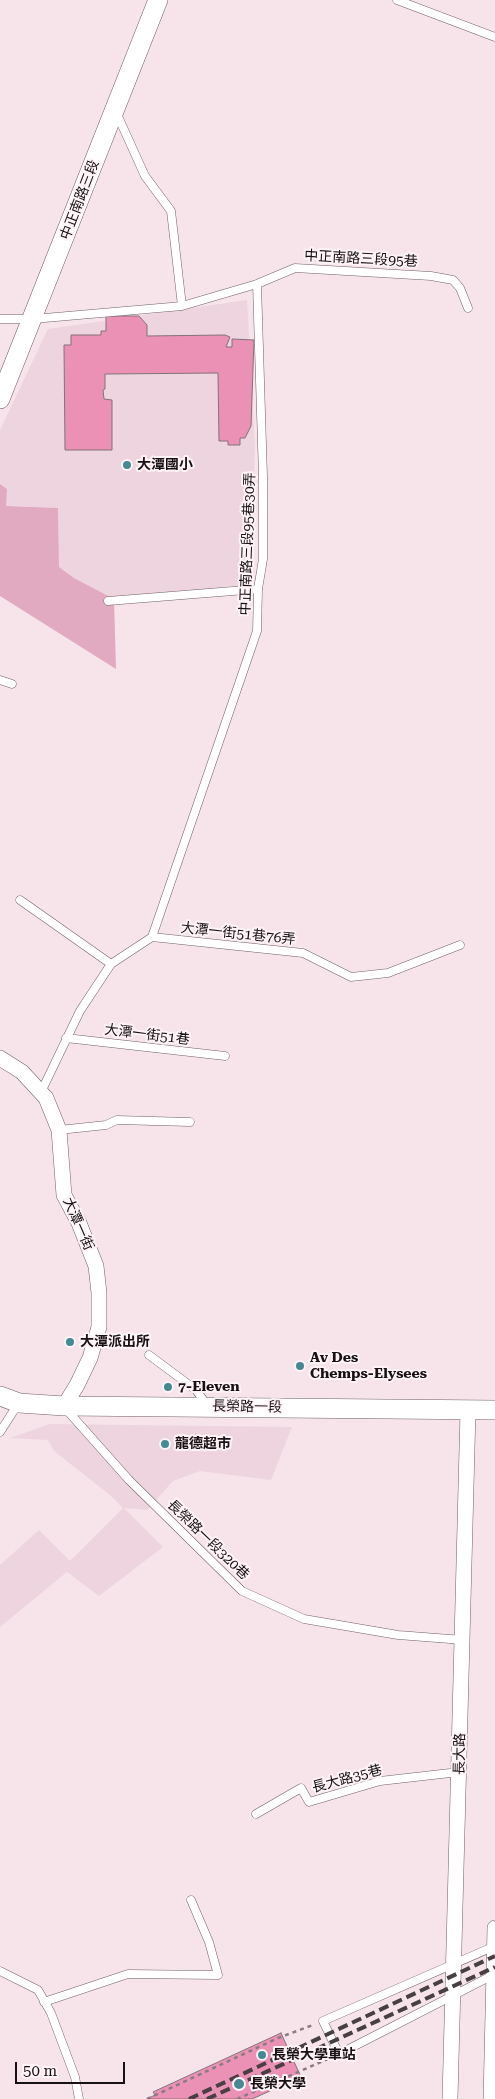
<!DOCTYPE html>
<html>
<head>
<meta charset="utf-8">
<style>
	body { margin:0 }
	#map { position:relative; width:495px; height:2099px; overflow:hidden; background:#f6e4ea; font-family:"Roboto Serif",serif }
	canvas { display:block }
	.scale { position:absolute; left:15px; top:2062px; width:110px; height:22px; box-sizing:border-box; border:2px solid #171114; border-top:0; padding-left:6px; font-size:15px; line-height:18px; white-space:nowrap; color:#171114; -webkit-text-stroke:4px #fef3f7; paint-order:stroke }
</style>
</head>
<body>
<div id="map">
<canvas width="495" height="2099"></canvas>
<div class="scale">50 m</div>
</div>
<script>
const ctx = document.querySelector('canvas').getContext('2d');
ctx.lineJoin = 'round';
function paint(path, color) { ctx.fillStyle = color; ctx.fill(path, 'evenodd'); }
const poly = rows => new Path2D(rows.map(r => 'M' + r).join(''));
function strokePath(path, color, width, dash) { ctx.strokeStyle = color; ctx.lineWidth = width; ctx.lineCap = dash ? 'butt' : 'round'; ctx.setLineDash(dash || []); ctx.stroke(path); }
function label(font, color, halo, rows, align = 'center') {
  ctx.font = font + ' "Roboto Serif","Noto Sans TC",serif'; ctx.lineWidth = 4; ctx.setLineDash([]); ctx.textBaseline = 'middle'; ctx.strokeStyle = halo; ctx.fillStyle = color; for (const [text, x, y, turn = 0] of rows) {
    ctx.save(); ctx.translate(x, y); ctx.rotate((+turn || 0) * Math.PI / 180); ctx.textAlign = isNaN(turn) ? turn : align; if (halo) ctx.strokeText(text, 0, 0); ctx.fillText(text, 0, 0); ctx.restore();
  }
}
paint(poly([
	[247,300,255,445,251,584,114,599,74,578,59,567,58,508,5,506,7,489,0,484,0,430,48,329],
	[50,1424,292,1427,271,1480,200,1471,173,1481,147,1510,124,1508,163,1547,99,1596,67,1572,0,1627,0,1565,39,1530,70,1561,123,1508,110,1495,54,1451,48,1440,10,1438]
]), '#eed4de');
paint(poly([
	[0,484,7,489,6,506,58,508,59,567,74,578,114,599,116,669,0,596]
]), '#e2aac0');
const building = poly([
	[106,316,139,316,147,325,147,336,225,335,230,337,226,347,232,347,232,339,254,340,251,426,245,438,240,438,240,445,228,445,228,441,219,441,218,373,105,374,105,389,103,390,104,399,112,400,112,450,65,450,64,345,71,345,71,335,101,335,101,331,106,331,106,316],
	[281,2033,301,2077,252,2099,147,2099,155,2095,153,2092,281,2033]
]);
paint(building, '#eb91b6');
strokePath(building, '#827378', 1);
const service = poly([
	[397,0,495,37],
	[116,112,145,176,171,211,182,306],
	[0,319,33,319,182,306,257,284,295,268,431,276,453,280,460,288,468,308],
	[108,601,258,589],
	[0,680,12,684],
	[20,900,111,964],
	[152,937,257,631,258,589,263,559,263,477,257,284],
	[152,937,303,953,351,977,388,973,460,945],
	[66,1038,225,1056],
	[41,1092,80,1011,111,964,152,937],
	[59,1130,106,1125,117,1120,190,1122],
	[149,1355,196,1390,207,1405],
	[65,1408,129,1480,242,1591,304,1619,398,1635,463,1640],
	[0,1432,18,1404],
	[256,1814,301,1788,309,1802,380,1781,459,1772],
	[495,1946,323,2021,339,2054,495,1974],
	[0,1971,38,1990,51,2013,75,2077,79,2099],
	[44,2002,128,1974,218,1975,209,1942,191,1900]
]);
const minor = poly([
	[0,1058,22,1072,46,1098,59,1130,64,1195,79,1223,96,1266,99,1293,99,1327,90,1358,77,1385,64,1406],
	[450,2099,468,1410],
	[491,2099,495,1928]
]);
const tertiary = poly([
	[0,399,158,0],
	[0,1396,19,1403,64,1406,495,1410]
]);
strokePath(service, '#706066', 9);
strokePath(minor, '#706066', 16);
strokePath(tertiary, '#706066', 20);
strokePath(poly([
	[147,2099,278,2038,313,2025],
	[237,2099,330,2058]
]), '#887c80', 2.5, [4, 4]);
strokePath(service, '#fff', 8);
strokePath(minor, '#fff', 15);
strokePath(tertiary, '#fff', 19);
strokePath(poly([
	[189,2099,495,1956],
	[207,2099,495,1967]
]), '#473f42', 4, [10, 5]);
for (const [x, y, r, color] of [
	[127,465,5,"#438a93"],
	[70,1342,5,"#438a93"],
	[300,1366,5,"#438a93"],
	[168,1387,5,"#438a93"],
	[165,1444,5,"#438a93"],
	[262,2055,5,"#438a93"],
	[239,2084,6,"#438a93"]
]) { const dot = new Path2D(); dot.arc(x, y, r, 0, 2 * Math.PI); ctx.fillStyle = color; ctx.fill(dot); strokePath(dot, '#fef3f7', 2); }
label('14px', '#171114', '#fef3f7', [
	["中正南路三段",80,200,-69],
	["中正南路三段95巷",361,259,3],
	["中正南路三段95巷30弄",248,544,-88],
	["大潭一街51巷76弄",238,934,6],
	["大潭一街51巷",147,1035,7],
	["大潭一街",78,1224,66],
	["長榮路一段",247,1407,1],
	["長榮路一段320巷",208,1540,44],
	["長大路",460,1754,-89],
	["長大路35巷",347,1779,-15]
]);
label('bold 14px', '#171114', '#fef3f7', [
	["大潭國小",137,465],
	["大潭派出所",80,1342],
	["Av Des",310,1358],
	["Chemps-Elysees",310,1374],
	["7-Eleven",178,1387],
	["龍德超市",175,1444],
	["長榮大學車站",272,2055],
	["長榮大學",250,2084]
], 'left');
</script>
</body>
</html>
